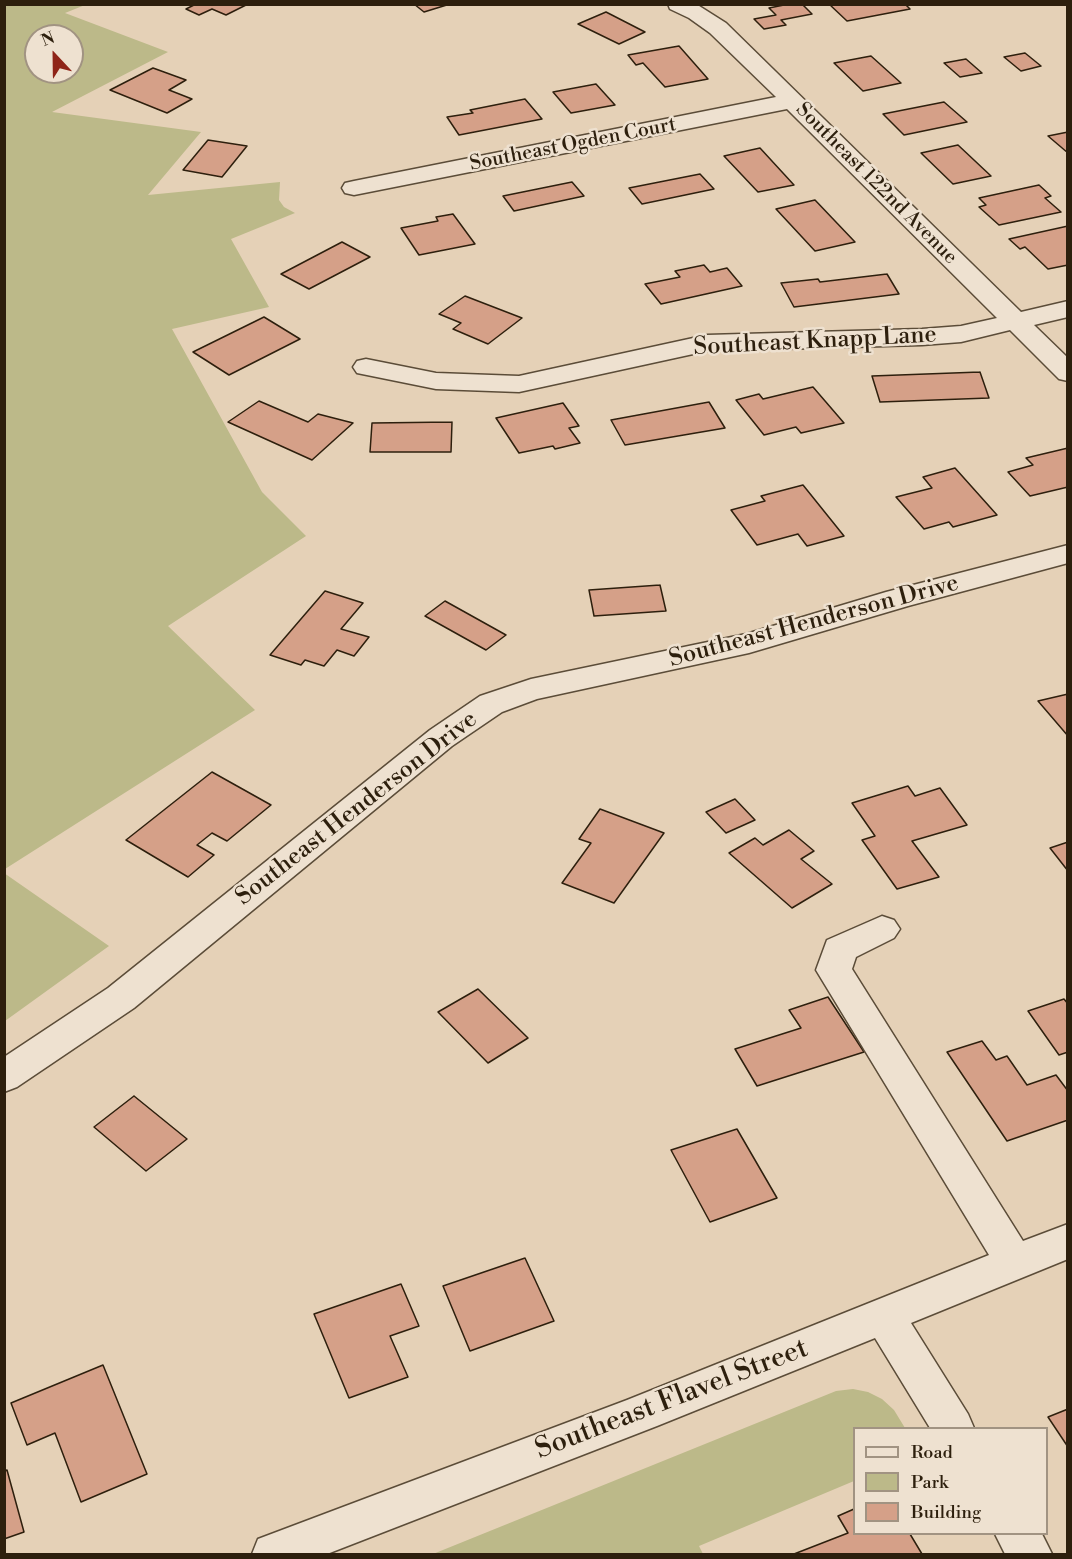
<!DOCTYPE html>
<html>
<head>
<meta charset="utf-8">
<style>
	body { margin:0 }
	#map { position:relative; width:1072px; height:1559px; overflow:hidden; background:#e5d1b7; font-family:"Libre Bodoni",serif }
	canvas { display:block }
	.frame { position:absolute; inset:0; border:6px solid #2d1f0d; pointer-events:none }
	.legend { position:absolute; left:853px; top:1427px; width:195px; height:108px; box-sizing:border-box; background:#eee1d0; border:2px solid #a19382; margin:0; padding:8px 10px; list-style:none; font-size:18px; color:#2d1f0d }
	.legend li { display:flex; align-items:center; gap:12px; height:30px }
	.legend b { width:30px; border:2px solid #a19382 }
	.north { position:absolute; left:24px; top:24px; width:60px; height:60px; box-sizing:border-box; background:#eee1d0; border:2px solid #a19382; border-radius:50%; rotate:338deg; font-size:16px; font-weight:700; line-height:24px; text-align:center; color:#2d1f0d }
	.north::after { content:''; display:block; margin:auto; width:21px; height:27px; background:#8f2418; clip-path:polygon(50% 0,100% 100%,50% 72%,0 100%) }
</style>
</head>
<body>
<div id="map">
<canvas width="1072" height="1559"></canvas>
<div class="frame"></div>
<ul class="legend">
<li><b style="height:8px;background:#eee1d0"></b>Road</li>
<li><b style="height:16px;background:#bcb989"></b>Park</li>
<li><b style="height:16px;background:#d5a088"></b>Building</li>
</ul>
<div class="north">N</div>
</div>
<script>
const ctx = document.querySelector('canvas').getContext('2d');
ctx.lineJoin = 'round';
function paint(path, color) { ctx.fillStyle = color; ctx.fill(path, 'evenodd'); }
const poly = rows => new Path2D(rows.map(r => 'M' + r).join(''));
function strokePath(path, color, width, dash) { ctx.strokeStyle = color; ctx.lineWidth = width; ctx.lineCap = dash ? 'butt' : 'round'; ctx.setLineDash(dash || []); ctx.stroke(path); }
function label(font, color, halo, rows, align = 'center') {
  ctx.font = font + ' "Libre Bodoni",serif'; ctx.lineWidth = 5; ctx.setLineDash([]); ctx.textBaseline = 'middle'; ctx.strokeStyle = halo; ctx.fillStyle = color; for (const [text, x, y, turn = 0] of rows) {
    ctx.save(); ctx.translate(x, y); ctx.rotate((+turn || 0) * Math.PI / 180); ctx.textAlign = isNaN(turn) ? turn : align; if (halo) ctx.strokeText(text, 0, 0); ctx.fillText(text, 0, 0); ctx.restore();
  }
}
paint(poly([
	[5,4,85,5,65,13,168,52,52,112,201,132,148,195,280,182,279,200,284,207,295,213,231,239,269,307,172,329,262,492,306,536,168,626,255,710,5,869],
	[36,36,72,36,72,72,36,72],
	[4,873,109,946,5,1021,4,1021],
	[853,1389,868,1392,882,1399,894,1410,905,1428,854,1428,854,1481,699,1546,703,1554,433,1554,836,1391]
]), '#bcb989');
const building = poly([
	[196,4,248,4,226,15,212,9,199,15,186,9,196,4],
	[414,4,450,4,424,12,414,4],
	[789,4,802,4,812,14,781,20,786,25,764,29,754,19,776,15,769,8,789,4],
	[829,4,905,4,910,9,847,21,829,4],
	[606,12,645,32,619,44,578,24,606,12],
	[679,46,708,79,665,87,643,63,636,65,628,55,679,46],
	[1025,53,1041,66,1021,71,1004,57,1025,53],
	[871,56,901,83,863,91,834,63,871,56],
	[966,59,982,73,960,77,944,63,966,59],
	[153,68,186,80,169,90,192,99,167,113,110,90,153,68],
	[596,84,615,105,571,113,553,92,596,84],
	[525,99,542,119,459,135,447,117,473,113,470,110,525,99],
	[944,102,967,122,904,135,883,114,944,102],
	[1068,132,1068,153,1048,136,1068,132],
	[208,140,247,146,222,177,183,170,208,140],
	[958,145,991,176,953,184,921,153,958,145],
	[760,148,794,185,758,192,724,156,760,148],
	[700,174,714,189,642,204,629,188,700,174],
	[572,182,584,196,514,211,503,196,572,182],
	[1039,185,1051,196,1045,198,1061,212,999,225,979,207,986,205,979,198,1039,185],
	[815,200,855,242,815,251,776,209,815,200],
	[453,214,475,244,419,255,401,228,438,221,436,217,453,214],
	[1068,226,1068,265,1048,269,1025,247,1020,249,1009,239,1068,226],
	[342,242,370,257,309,289,281,274,342,242],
	[704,265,710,272,727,268,742,286,661,304,645,284,680,277,675,271,704,265],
	[887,274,899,294,794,307,781,283,818,279,820,282,887,274],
	[465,296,522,318,488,344,453,329,461,323,439,314,465,296],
	[264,317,300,339,229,375,193,352,264,317],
	[980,372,989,398,880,402,872,376,980,372],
	[813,387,844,423,801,433,796,427,764,435,736,400,759,394,763,399,813,387],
	[259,401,308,422,318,414,353,423,312,460,228,422,259,401],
	[709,402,725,428,625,445,611,420,709,402],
	[563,403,579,426,569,428,580,443,555,449,553,446,519,453,496,418,563,403],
	[452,422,451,452,370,452,372,423,452,422],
	[1068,448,1068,487,1030,496,1008,472,1033,465,1026,458,1068,448],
	[955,468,997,515,953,527,949,522,924,529,896,497,932,488,923,477,955,468],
	[803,485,844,536,807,546,798,534,757,545,731,510,765,501,761,496,803,485],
	[660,585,666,611,594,616,589,590,660,585],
	[325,591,363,603,341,629,369,637,354,656,337,650,324,666,305,660,301,665,270,655,325,591],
	[445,601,506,635,486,650,425,616,445,601],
	[1068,694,1068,736,1038,701,1068,694],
	[212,772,271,805,227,841,212,833,197,845,214,855,188,877,126,840,212,772],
	[908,786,915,796,940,788,967,825,912,841,939,877,897,889,862,840,875,836,852,803,908,786],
	[735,799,755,820,726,833,706,812,735,799],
	[600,809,664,833,614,903,562,883,591,843,579,839,600,809],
	[789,830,814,851,801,859,832,884,792,908,729,853,755,838,763,845,789,830],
	[1068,842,1068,871,1050,848,1068,842],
	[478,989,528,1038,488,1063,438,1012,478,989],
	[828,997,864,1052,757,1086,735,1049,801,1028,789,1010,828,997],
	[1064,999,1068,1004,1068,1052,1059,1055,1028,1011,1064,999],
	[982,1041,996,1060,1007,1056,1027,1085,1056,1075,1068,1091,1068,1120,1007,1141,947,1052,982,1041],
	[134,1096,187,1139,146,1171,94,1127,134,1096],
	[737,1129,777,1198,710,1222,671,1150,737,1129],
	[525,1258,554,1321,470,1351,443,1286,525,1258],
	[401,1284,419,1326,390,1336,408,1377,349,1398,314,1314,401,1284],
	[103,1365,147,1474,81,1502,55,1433,27,1445,11,1403,103,1365],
	[1068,1409,1068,1447,1048,1417,1068,1409],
	[7,1470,24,1532,4,1539,4,1471,7,1470],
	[854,1509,854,1534,910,1534,922,1554,794,1554,848,1533,838,1516,854,1509]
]);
paint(building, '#d5a088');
strokePath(building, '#2d1f0d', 1.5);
const minor = poly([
	[668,4,696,4,726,23,1021,312,1068,301,1068,317,1034,325,1068,358,1068,381,1059,379,1010,330,961,342,922,345,707,351,519,392,436,389,357,373,353,367,357,361,366,359,436,373,519,376,707,335,922,329,961,326,997,318,787,109,354,195,345,193,342,188,345,183,354,181,776,97,710,33,689,18,670,9,668,4],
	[1068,545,1068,563,908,606,749,653,537,699,502,712,452,746,134,1008,17,1087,4,1092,4,1057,108,988,430,730,480,696,531,679,746,634,886,592,1068,545],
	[882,916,894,920,900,929,894,938,856,957,852,969,1023,1241,1068,1224,1068,1259,911,1323,968,1414,974,1428,930,1428,875,1338,657,1426,327,1554,252,1554,258,1539,627,1400,989,1255,816,970,827,940,882,916],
	[995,1534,1042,1534,1052,1554,1005,1554,995,1534]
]);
strokePath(minor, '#5b4c38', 3);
paint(minor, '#eee1d0');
label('20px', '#2d1f0d', '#eee1d0', [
	["Southeast Ogden Court",573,145,-11],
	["Southeast 122nd Avenue",876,184,45]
]);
label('24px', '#2d1f0d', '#eee1d0', [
	["Southeast Knapp Lane",815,342,-3],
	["Southeast Henderson Drive",814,622,-15],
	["Southeast Henderson Drive",357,809,-38]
]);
label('28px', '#2d1f0d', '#eee1d0', [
	["Southeast Flavel Street",672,1400,-21]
]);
</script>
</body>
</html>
